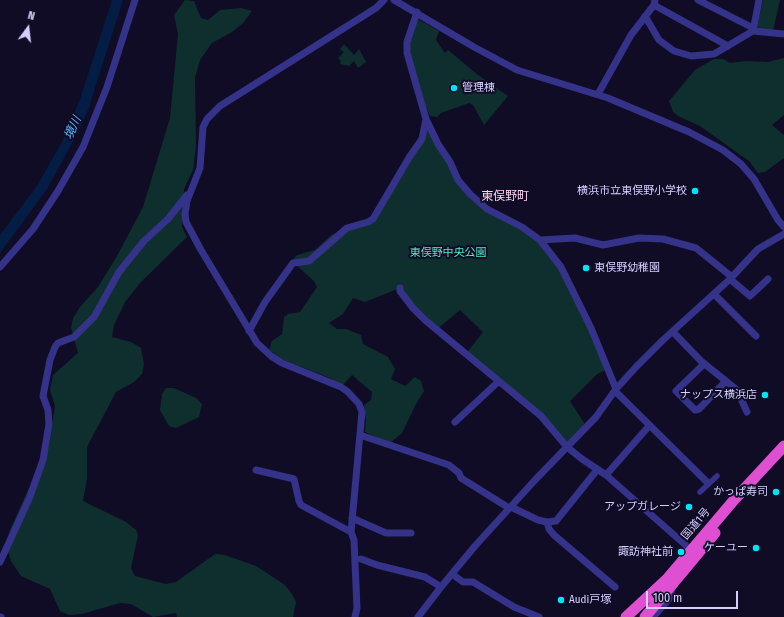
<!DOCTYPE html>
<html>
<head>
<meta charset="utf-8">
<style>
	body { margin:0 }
	#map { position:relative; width:784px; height:617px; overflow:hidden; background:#100c25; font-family:"Fira Sans Condensed",sans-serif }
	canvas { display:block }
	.north { position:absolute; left:8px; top:8px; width:40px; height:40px; -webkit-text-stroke:3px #100c25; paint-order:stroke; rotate:15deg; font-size:11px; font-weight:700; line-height:16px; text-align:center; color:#d4cfff }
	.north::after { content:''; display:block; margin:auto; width:14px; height:18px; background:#d4cfff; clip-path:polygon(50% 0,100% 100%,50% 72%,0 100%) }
	.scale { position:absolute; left:646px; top:591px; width:92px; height:18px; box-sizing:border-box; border:2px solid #d4cfff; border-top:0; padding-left:5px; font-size:12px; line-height:14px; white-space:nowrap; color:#d4cfff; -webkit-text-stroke:3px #100c25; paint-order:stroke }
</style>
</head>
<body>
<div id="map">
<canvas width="784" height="617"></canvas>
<div class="north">N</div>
<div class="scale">100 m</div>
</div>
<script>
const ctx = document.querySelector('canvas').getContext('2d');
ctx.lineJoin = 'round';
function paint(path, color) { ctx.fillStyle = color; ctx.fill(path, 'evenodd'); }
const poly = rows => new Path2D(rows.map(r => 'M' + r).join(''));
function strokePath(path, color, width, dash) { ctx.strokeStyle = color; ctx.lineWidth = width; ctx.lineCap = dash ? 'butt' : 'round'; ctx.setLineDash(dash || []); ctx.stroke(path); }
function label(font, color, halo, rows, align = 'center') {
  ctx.font = font + ' "Fira Sans Condensed","Noto Sans JP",sans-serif'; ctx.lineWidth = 4; ctx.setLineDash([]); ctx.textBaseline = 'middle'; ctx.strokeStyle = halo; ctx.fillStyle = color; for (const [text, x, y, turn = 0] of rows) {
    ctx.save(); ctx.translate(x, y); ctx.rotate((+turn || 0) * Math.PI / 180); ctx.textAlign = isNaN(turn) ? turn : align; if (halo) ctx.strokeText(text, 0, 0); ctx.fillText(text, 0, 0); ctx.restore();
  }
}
paint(poly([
	[185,0,194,1,201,18,208,20,220,10,241,8,252,11,243,23,232,32,212,43,200,60,195,78,196,146,193,170,184,189,182,227,187,237,140,283,125,302,114,325,112,337,131,342,141,348,144,364,142,374,134,382,116,392,87,447,87,479,83,501,126,522,136,530,138,535,131,568,135,576,166,584,176,582,215,554,225,555,256,566,285,585,292,594,296,602,293,617,177,617,176,613,153,617,131,604,120,603,82,614,69,615,60,611,50,589,21,576,11,561,6,545,10,530,28,490,43,468,49,445,55,406,50,390,53,375,78,353,71,328,73,318,80,307,98,287,117,256,143,207,170,118,178,34,174,15],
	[763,0,780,0,773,31,760,29,757,27],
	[415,18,439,31,436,40,445,53,448,50,478,75,508,96,484,125,473,105,469,103,441,113,437,117,430,116,415,80,407,42],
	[344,44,354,55,359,49,366,62,358,68,354,61,349,66,340,64,341,61,338,58,344,52,340,49],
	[784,58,784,115,772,125,784,135,784,158,765,172,758,173,749,161,739,154,700,126,678,116,673,112,669,101,695,70,714,59,723,59,730,63,746,61,768,62],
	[426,119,470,194,540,240,561,267,606,370,597,374,570,401,586,426,567,447,557,434,465,355,483,332,460,310,436,330,400,288,365,302,353,298,343,314,329,323,337,329,346,329,361,335,363,344,388,357,395,369,391,379,405,386,415,377,421,381,424,391,416,404,402,433,390,443,365,432,366,420,364,405,371,400,372,392,352,375,342,386,330,378,284,360,269,350,272,341,282,334,284,317,288,314,300,312,317,287,314,281,294,263,294,258,297,255,315,250,331,235,368,222,422,139],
	[166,388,174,388,196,398,202,404,199,417,176,428,169,426,160,410,162,394]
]), '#0e2f2e');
paint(poly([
	[112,0,123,0,88,110,75,138,47,189,0,253,0,235,37,186,63,140,80,99]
]), '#041d45');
strokePath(poly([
	[700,492,717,476]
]), '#343289', 5.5);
strokePath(poly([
	[394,0,474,47,517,70,608,98,689,132,723,150,741,164,754,179,778,220,784,227],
	[698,0,753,28],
	[654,5,728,46],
	[417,12,407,42,407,53,426,119,438,144,450,162,458,180,470,194,487,209,522,227,540,240,561,267,591,328,616,389],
	[645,16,659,40,674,51,691,56,714,54,753,31,784,34],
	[753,31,759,0],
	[598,94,631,35,654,5,655,0],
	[540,240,575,238,603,245,639,238,663,239,696,248,732,277],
	[0,267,33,229,58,191,83,147,107,87,135,0],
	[730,279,750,296,768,279],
	[400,288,400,291,413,308,425,320,541,416,567,447,582,459,606,475,691,550],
	[714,294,756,336],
	[249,331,265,302,293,263,309,261,347,228,368,222,373,219,410,156,422,139,426,119],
	[673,332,701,361,737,390,747,412],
	[704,364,676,391,695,410,699,409,726,381],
	[615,391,708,483],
	[455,422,498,382],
	[360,435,449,465,459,473,461,478,509,508],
	[256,470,294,479,299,501,301,505,351,532],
	[606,475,649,426],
	[511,507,538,520,547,522,556,521,597,470],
	[352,518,386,533,411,533],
	[547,522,549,529,554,535,615,587],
	[361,559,377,565,425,577,441,587],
	[0,562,29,499,43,460,49,424,48,410,43,396,50,360,55,347,58,343,74,337,94,317,119,272,144,241,168,219,187,195],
	[452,574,463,582,473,582,514,607,539,617],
	[0,617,1,617],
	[355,617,357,608,354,540,351,532,362,412,359,404,348,392,341,387,282,363,271,356,257,343,201,250,186,222,185,214,187,201,200,168,203,127,207,119,220,106,376,8,384,0],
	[418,617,441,587,475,546,535,480,596,417,616,389,636,367,663,340,729,280,758,249,784,234],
	[653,617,669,599,673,586]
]), '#343289', 7);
strokePath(poly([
	[626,617,667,579,734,500,784,446],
	[645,617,715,533]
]), '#de50d1', 11);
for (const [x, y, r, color] of [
	[454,88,4,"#00e4fa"],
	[695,191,4,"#00e4fa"],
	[586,268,4,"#00e4fa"],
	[765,395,4,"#00e4fa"],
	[776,492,4,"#00e4fa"],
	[689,507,4,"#00e4fa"],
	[756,548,4,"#00e4fa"],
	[681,552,4,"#00e4fa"],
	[561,600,4,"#00e4fa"]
]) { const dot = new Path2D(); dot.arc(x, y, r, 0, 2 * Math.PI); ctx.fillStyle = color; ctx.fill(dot); strokePath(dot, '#100c25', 1.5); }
label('11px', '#d4cfff', '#100c25', [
	["管理棟",462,88,"left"],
	["横浜市立東俣野小学校",687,191],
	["東俣野幼稚園",594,268,"left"],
	["ナップス横浜店",757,395],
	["かっぱ寿司",768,492],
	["アップガレージ",681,507],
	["ケーユー",748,548],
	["諏訪神社前",673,552],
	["Audi戸塚",569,600,"left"]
], 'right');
label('11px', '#4eecc3', '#100c25', [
	["東俣野中央公園",448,253]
]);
label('11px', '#d4cfff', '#100c25', [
	["国道1号",696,524,-50]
]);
label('italic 12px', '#5db6ff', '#100c25', [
	["境川",73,128,-65]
]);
label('12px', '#ffd1ef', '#100c25', [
	["東俣野町",505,197]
]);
</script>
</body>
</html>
